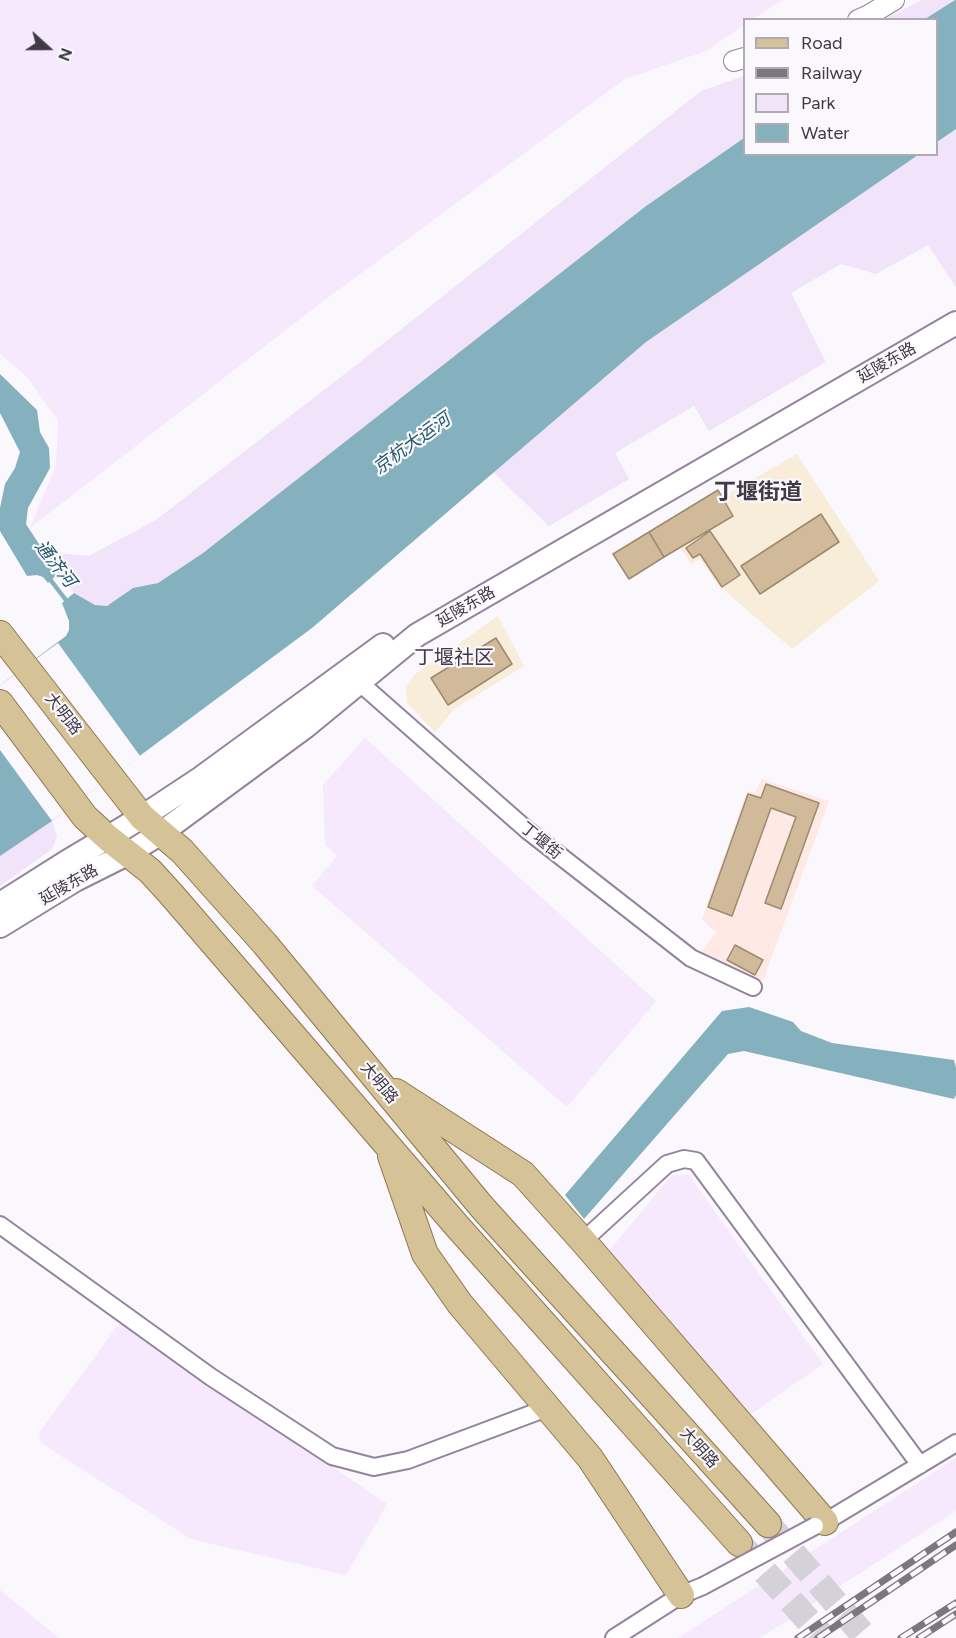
<!DOCTYPE html>
<html>
<head>
<meta charset="utf-8">
<style>
	body { margin:0 }
	#map { position:relative; width:956px; height:1638px; overflow:hidden; background:#faf7fd; font-family:Figtree,sans-serif }
	canvas { display:block }
	.legend { position:absolute; left:743px; top:18px; width:195px; height:138px; box-sizing:border-box; background:#faf7fd; border:2px solid #b0abb3; margin:0; padding:8px 10px; list-style:none; font-size:18px; color:#413945 }
	.legend li { display:flex; align-items:center; gap:12px; height:30px }
	.legend b { width:30px; border:2px solid #b0abb3 }
	.north { position:absolute; left:18px; top:18px; width:60px; height:60px; -webkit-text-stroke:4px #faf7fd; paint-order:stroke; rotate:111deg; font-size:16px; font-weight:700; line-height:24px; text-align:center; color:#413945 }
	.north::after { content:''; display:block; margin:auto; width:21px; height:27px; background:#413945; clip-path:polygon(50% 0,100% 100%,50% 72%,0 100%) }
</style>
</head>
<body>
<div id="map">
<canvas width="956" height="1638"></canvas>
<ul class="legend">
<li><b style="height:8px;background:#d5c297"></b>Road</li>
<li><b style="height:8px;background:#7d7681"></b>Railway</li>
<li><b style="height:16px;background:#f1e3f9"></b>Park</li>
<li><b style="height:16px;background:#85b1be"></b>Water</li>
</ul>
<div class="north">N</div>
</div>
<script>
const ctx = document.querySelector('canvas').getContext('2d');
ctx.lineJoin = 'round';
function paint(path, color) { ctx.fillStyle = color; ctx.fill(path, 'evenodd'); }
const poly = rows => new Path2D(rows.map(r => 'M' + r).join(''));
function strokePath(path, color, width, dash) { ctx.strokeStyle = color; ctx.lineWidth = width; ctx.lineCap = dash ? 'butt' : 'round'; ctx.setLineDash(dash || []); ctx.stroke(path); }
function label(font, color, halo, rows, align = 'center') {
  ctx.font = font + ' Figtree,"Noto Sans SC",sans-serif'; ctx.lineWidth = 4.5; ctx.setLineDash([]); ctx.textBaseline = 'middle'; ctx.strokeStyle = halo; ctx.fillStyle = color; for (const [text, x, y, turn = 0] of rows) {
    ctx.save(); ctx.translate(x, y); ctx.rotate((+turn || 0) * Math.PI / 180); ctx.textAlign = isNaN(turn) ? turn : align; if (halo) ctx.strokeText(text, 0, 0); ctx.fillText(text, 0, 0); ctx.restore();
  }
}
paint(poly([
	[797,454,879,581,792,649,719,586,700,559,691,564,680,547,733,516,723,497],
	[498,616,524,666,454,709,435,732,407,703,406,688,414,675]
]), '#f8edd8');
paint(poly([
	[0,0,782,0,753,19,744,20,744,25,706,51,625,79,322,302,30,528,56,465,58,421,28,378,0,354],
	[365,738,656,1001,567,1107,312,886,337,856,325,845,323,785],
	[672,1175,689,1175,823,1364,751,1414,609,1251],
	[121,1321,387,1504,346,1575,191,1539,41,1443,39,1433],
	[956,1458,956,1511,760,1638,678,1638],
	[0,1590,59,1638,0,1638]
]), '#f6e8fd');
paint(poly([
	[762,779,829,801,763,981,701,952,716,933,702,919,747,791,755,793]
]), '#fee9e4');
paint(poly([
	[922,0,955,0,925,19,883,20],
	[744,76,744,138,646,206,203,553,158,583,133,588,107,606,95,605,74,593,59,573,54,566,55,553,89,556,156,520,360,362,701,91],
	[956,129,956,287,928,245,876,274,841,264,791,293,826,362,709,431,694,406,615,453,629,479,549,526,493,472,646,342,918,155,936,154,937,142],
	[52,821,57,837,52,849,0,886,0,855]
]), '#f1e3f9');
paint(poly([
	[955,0,956,0,956,129,937,142,936,20,925,19],
	[744,138,744,154,918,155,646,342,312,628,52,821,0,856,0,685,66,636,69,630,69,621,62,603,74,593,95,605,107,606,133,588,158,583,203,553,646,206],
	[0,374,37,410,40,432,49,448,50,468,28,508,26,524,39,544,55,553,54,566,59,573,48,583,43,577,37,575,27,576,0,531,0,508,5,484,15,468,20,452,0,413],
	[749,1007,793,1022,801,1031,832,1043,954,1060,956,1068,956,1095,954,1099,744,1051,728,1054,584,1219,565,1195,722,1011]
]), '#85b1be');
paint(poly([
	[58,643,140,756,52,821,0,750,0,685]
]), '#faf7fd');
strokePath(poly([
	[49,578,69,604]
]), '#85b1be', 4.5);
const building = poly([
	[718,490,733,516,664,557,649,532,718,490],
	[821,514,839,542,760,594,741,566,821,514],
	[710,531,740,575,722,587,700,554,693,558,686,548,710,531],
	[649,532,664,557,629,579,613,554,649,532],
	[496,638,512,664,448,705,431,678,496,638],
	[766,784,819,803,781,909,765,903,796,817,771,808,732,916,708,907,748,794,761,798,766,784],
	[735,945,763,960,755,975,727,960,735,945]
]);
paint(building, '#d1ba9a');
strokePath(building, '#9d8a70', 1.5);
strokePath(poly([
	[768,1524,866,1638],
	[739,1543,824,1638]
]), '#d5d1d8', 26, [26, 13]);
const minor = poly([
	[351,675,527,830,691,958,753,987],
	[0,1225,211,1377,332,1456,374,1467,408,1460,547,1408],
	[583,1241,667,1164,684,1159,696,1161,920,1465],
	[817,1525,825,1522,956,1443],
	[614,1638,681,1595,703,1586]
]);
const tertiary = poly([
	[858,20,869,15,894,0],
	[734,61,744,58]
]);
const secondary = poly([
	[0,904,65,863,142,817,201,778,383,645],
	[0,926,75,880,127,854,161,833,305,727,417,635,956,323]
]);
const primary = poly([
	[0,634,142,817,182,851,265,944,481,1206,768,1524],
	[0,703,85,817,108,838,150,871,171,894,457,1226,739,1543],
	[396,1092,523,1174,583,1241,825,1522],
	[391,1156,425,1254,460,1304,590,1458,681,1595]
]);
strokePath(minor, '#94839e', 20);
strokePath(tertiary, '#94839e', 22);
strokePath(secondary, '#94839e', 26);
strokePath(primary, '#8f774d', 28);
strokePath(minor, '#fff', 16);
strokePath(tertiary, '#fff', 20);
strokePath(secondary, '#fff', 22);
strokePath(primary, '#d5c297', 26);
const rail = poly([
	[798,1638,956,1532],
	[818,1638,956,1545],
	[901,1638,956,1603],
	[919,1638,956,1614]
]);
strokePath(rail, '#7d7681', 7);
strokePath(rail, '#faf7fd', 4.5, [14]);
const minorBridge = poly([
	[703,1586,815,1526]
]);
strokePath(minorBridge, '#94839e', 20, []);
strokePath(minorBridge, '#fff', 16);
label('16px', '#413945', '#faf7fd', [
	["延陵东路",887,363,-30],
	["延陵东路",466,607,-30],
	["大明路",63,714,52],
	["丁堰街",541,841,39],
	["延陵东路",69,885,-30],
	["大明路",379,1083,50],
	["大明路",699,1448,48]
]);
label('italic 18px', '#205b6b', '#faf7fd', [
	["京杭大运河",412,444,-36],
	["通济河",55,564,52]
]);
label('20px', '#413945', '#faf7fd', [
	["丁堰社区",454,658]
]);
label('bold 22px', '#413945', '#faf7fd', [
	["丁堰街道",758,493]
]);
</script>
</body>
</html>
